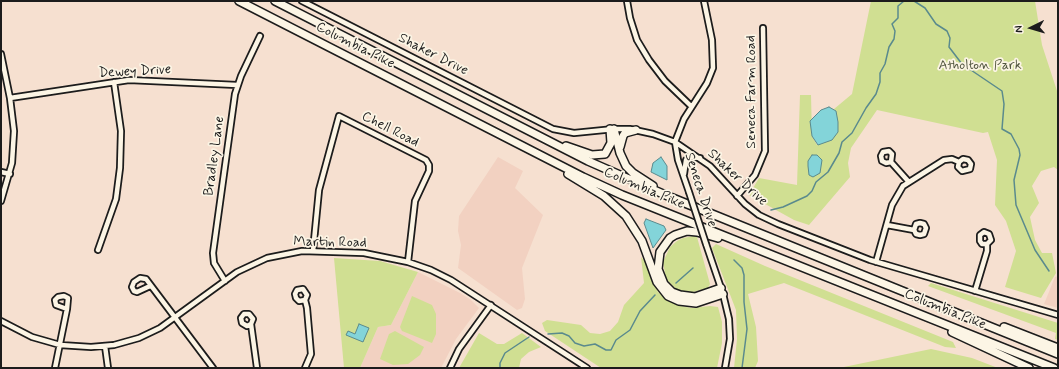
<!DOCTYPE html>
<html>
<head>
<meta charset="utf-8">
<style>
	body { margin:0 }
	#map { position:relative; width:1059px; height:369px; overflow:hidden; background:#f6e0d0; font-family:Mynerve,sans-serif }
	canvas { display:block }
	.frame { position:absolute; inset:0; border:2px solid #1c1c1c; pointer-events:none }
	.north { position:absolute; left:1011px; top:8px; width:40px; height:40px; -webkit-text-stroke:3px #fcf5e5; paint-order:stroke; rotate:265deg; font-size:11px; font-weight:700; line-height:16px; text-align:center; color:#1c1c1c }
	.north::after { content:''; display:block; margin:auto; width:14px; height:18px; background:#1c1c1c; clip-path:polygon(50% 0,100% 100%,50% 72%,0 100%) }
</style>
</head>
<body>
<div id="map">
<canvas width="1059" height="369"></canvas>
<div class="frame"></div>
<div class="north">N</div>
</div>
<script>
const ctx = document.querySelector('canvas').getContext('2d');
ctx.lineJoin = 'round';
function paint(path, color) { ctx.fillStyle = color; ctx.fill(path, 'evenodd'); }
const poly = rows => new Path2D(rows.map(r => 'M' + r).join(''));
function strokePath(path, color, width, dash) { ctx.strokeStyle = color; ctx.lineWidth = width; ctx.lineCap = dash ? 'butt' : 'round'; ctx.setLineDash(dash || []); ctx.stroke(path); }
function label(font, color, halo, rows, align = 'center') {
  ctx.font = font + ' Mynerve,sans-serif'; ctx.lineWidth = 3.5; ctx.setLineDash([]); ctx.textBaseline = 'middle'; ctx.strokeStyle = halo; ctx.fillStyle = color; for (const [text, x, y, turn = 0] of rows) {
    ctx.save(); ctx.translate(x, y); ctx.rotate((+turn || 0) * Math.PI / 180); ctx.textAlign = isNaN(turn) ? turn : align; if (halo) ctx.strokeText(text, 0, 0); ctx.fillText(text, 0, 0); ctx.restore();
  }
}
paint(poly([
	[498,157,523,171,515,188,543,215,522,268,525,299,522,308,517,310,458,268,461,245,458,231,459,216],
	[418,272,460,293,471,300,479,308,456,339,441,368,360,368,378,327,391,325],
	[1058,276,1058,308,1044,304,1055,277]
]), '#f2d1c1');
paint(poly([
	[871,1,1035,1,1042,45,1058,94,1058,170,1054,167,1041,171,1032,186,1039,203,1030,217,1035,240,1042,253,1052,253,1056,273,1041,298,1005,287,1016,251,1006,221,995,205,997,160,988,132,983,133,877,110,851,148,848,163,850,177,809,225,794,220,749,195,759,178,797,185,800,95,811,95,812,136,817,145,831,140,838,132,838,122,834,109,852,94],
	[694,236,697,237,710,284,708,288,689,293,676,289,666,279,663,262,670,247,677,241,683,238],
	[716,244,765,266,953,342,956,348,945,347,784,283,748,294,756,327,758,361,755,368,734,368,737,339,736,310,712,248],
	[641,257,646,262,658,292,669,301,680,306,692,308,710,306,718,307,722,322,722,343,717,368,601,368,545,331,542,323,547,320,581,325,590,333,600,334,610,331,618,322,624,305,644,283],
	[334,258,380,261,418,272,391,325,378,327,360,368,344,368],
	[931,283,1058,323,1058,340,1055,339,1056,333,928,286],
	[412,296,432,305,436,314,436,334,432,343,402,331,400,327],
	[395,331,424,347,420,355,408,364,393,365,380,359,389,334],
	[479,333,497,344,504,344,522,333,541,347,529,352,521,359,519,368,459,368],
	[931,349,972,358,998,368,839,368]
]), '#d0df92');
const water = poly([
	[829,107,836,111,838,122,838,132,832,140,818,145,812,136,810,121,821,110,829,107],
	[812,155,817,155,822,160,820,173,813,177,809,175,808,166,808,161,812,155],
	[661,157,667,166,667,180,651,172,653,163,661,157],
	[646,219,664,226,666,230,653,248,644,223,646,219],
	[359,324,369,328,363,342,346,335,348,331,355,334,359,324]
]);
paint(water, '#83d4d9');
strokePath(water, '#5a8a8d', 1);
strokePath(poly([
	[914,1,925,8,936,24,947,31,950,38,949,47,962,64,1002,91,1004,104,1002,129,1011,134,1019,149,1020,155,1014,180,1016,205,1035,250,1049,271],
	[771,210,783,207,807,196,812,191,816,182,828,172,839,153,842,142,852,133,866,108,876,94,880,82,880,73,885,64,889,47,894,39,895,31,892,24,898,18,898,6,904,1],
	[734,260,742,268,744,275,744,302,747,329,742,368],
	[676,283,693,268],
	[548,334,562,333,569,336,575,343,584,346,595,344,606,350,611,350,616,340,630,330,640,311,655,295],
	[500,368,500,363,505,353,529,337]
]), '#5a8a8d', 1.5);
const minor = poly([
	[302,1,553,129,574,133,614,129,630,129,653,134,675,142,710,166,745,204,759,215,778,224,870,260,1058,315],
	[627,1,630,18,637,40,649,60,665,81,691,106],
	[1,54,10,98,14,131,12,163,1,201],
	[10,98,129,80,237,85],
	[891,162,886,163,882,161,881,156,883,152,889,151,892,154,891,162,908,181],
	[1,172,10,174],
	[684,174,686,160,691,157,700,158],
	[689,192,678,160,675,142,684,119,707,83,713,68,712,40,704,1],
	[737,196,755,175,765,151,763,28],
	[887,225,914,230,916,234,920,235,924,234,926,228,924,224,920,223,916,224,914,230],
	[706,244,723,294,729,319,730,339,725,368],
	[98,250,116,199,120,168,121,131,114,82],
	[313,251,319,190,339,116,426,160,429,165,429,171,415,201,408,262],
	[876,262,892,205,903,186,944,160,952,159,959,162,958,167,962,171,970,169,971,164,968,160,963,159,959,162],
	[225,281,214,263,213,253,235,94,241,76,260,36],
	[150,286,137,292,134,291,132,287,134,282,140,278,146,279,213,368],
	[975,291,987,251,987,244,991,240,989,234,984,232,980,235,980,241,982,244,987,244],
	[305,300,299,301,296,298,295,294,297,290,303,289,307,295,305,300,307,308,311,354,305,368],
	[1,321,32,337,60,345,91,347,114,345,139,338,160,328,237,272,267,258,302,251,364,253,408,262,431,270,451,280,587,368],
	[251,324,247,326,242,323,241,318,244,314,249,314,253,319,251,324,257,368],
	[105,346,108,368],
	[55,368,67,309,56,305,55,300,58,297,64,296,68,298,67,309],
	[450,368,459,349,491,305]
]);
const highway = poly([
	[239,1,583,177,622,195,1054,368],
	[275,1,588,161,670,197,1058,354],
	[614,129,620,153,626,166,633,173,653,186],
	[566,146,592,155,605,154,611,143,610,129],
	[620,147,623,136,625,133,636,130],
	[568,174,604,196,626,216,642,241,657,282,668,296,679,301,696,303,723,294],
	[718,238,697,232,687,231,675,235,670,238,660,252,658,269,664,284,672,292,680,295,695,297,721,288],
	[1004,327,1058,348],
	[952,332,1029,368]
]);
strokePath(minor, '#1c1c1c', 8);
strokePath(highway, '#1c1c1c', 10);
strokePath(minor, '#fcf5e5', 4.5);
strokePath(highway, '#fcf5e5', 7);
const minorBridge = poly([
	[689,192,706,244]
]);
strokePath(minorBridge, '#1c1c1c', 8, []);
strokePath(minorBridge, '#fcf5e5', 4.5);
label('14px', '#1c1c1c', '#fcf5e5', [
	["Columbia Pike",355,46,27],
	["Shaker Drive",433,55,27],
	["Dewey Drive",135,72,-3],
	["Seneca Farm Road",752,92,-90],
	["Chell Road",390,130,27],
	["Bradley Lane",215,156,-82],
	["Shaker Drive",737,178,43],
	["Columbia Pike",644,189,23],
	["Seneca Drive",700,190,72],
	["Martin Road",330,243,1],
	["Columbia Pike",945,310,22]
]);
label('14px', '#52563f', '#fcf5e5', [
	["Atholton Park",980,66]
]);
</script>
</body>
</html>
